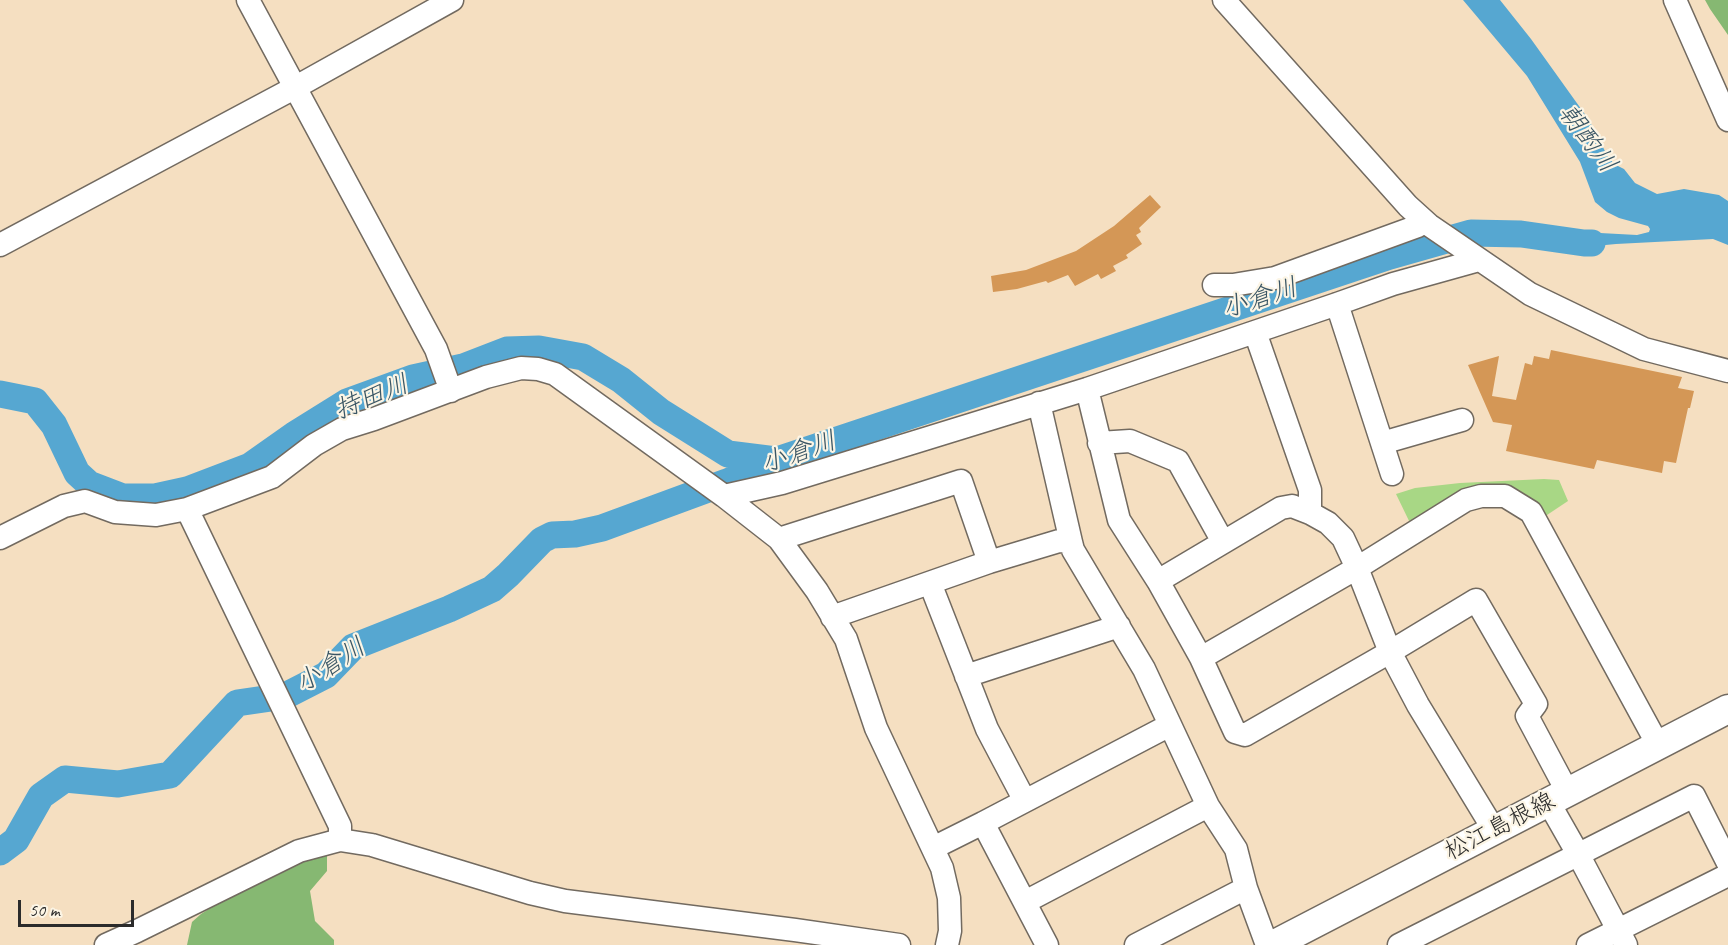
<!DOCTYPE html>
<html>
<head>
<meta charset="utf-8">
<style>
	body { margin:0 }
	#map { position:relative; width:1728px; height:945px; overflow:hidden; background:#f5dfc1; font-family:Caveat,sans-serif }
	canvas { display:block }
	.scale { position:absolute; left:18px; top:900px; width:116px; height:27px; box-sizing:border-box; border:3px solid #2b2b2b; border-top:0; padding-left:8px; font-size:18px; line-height:21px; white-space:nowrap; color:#2b2b2b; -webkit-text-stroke:4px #fcf5e5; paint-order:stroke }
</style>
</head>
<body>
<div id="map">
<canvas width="1728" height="945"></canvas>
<div class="scale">50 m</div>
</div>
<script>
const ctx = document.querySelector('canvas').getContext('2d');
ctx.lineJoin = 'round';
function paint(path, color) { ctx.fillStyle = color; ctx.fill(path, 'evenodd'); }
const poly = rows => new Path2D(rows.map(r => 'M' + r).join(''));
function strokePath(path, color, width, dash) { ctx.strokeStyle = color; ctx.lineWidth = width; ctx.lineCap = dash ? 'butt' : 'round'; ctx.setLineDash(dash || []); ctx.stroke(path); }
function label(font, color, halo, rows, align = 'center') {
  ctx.font = font + ' Caveat,"Klee One",sans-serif'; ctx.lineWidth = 4.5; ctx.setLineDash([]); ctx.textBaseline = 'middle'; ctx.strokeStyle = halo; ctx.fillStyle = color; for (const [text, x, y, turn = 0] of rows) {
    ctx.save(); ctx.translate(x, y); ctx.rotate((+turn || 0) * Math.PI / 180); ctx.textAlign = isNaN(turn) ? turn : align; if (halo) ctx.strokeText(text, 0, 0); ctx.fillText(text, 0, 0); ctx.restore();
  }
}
paint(poly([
	[1544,479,1559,480,1568,501,1544,517,1513,491,1411,525,1396,494,1415,488,1460,483]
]), '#a8d785');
paint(poly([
	[1705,0,1728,0,1728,35,1710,9],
	[315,854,327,856,327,871,310,891,315,921,334,940,334,945,187,945,192,922,201,914,242,888]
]), '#86b872');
paint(poly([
	[1463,0,1500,0,1531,39,1589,120,1607,155,1614,164,1624,169,1635,183,1657,194,1684,189,1719,195,1728,201,1728,245,1713,239,1616,244,1595,246,1568,244,1546,235,1581,238,1593,237,1600,233,1637,235,1649,232,1650,229,1648,226,1619,218,1607,212,1595,202,1580,162,1527,76]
]), '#56a7d1');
strokePath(poly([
	[0,394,35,401,54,425,77,473,89,484,123,497,155,497,187,490,250,466,294,435,347,402,413,378,463,367,507,350,539,349,583,357,621,380,661,412,728,454,776,460],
	[0,852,16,840,41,796,65,779,118,784,170,775,237,703,285,696,326,675,353,647,449,609,492,589,508,575,542,540,552,535,575,534,602,528,727,482,777,460,1390,256,1471,233,1521,234,1584,243,1592,243]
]), '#56a7d1', 27);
paint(poly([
	[1150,195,1161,207,1139,228,1141,232,1136,235,1142,244,1126,255,1128,258,1113,266,1116,271,1101,279,1098,274,1075,286,1068,275,1048,283,1046,281,1017,289,993,292,991,276,1026,270,1076,251,1114,226],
	[1551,350,1682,377,1678,388,1694,391,1690,408,1688,408,1676,463,1664,461,1662,473,1597,460,1594,469,1506,451,1512,425,1493,422,1468,365,1499,356,1492,396,1516,400,1525,363,1532,365,1534,356,1549,359]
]), '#d49756');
const minor = poly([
	[248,0,436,349,451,391],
	[1224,0,1408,206,1429,225,1530,294,1644,349,1728,371],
	[1675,0,1728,120],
	[0,245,296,87,452,0],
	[1214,285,1233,285,1275,278,1418,226],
	[1337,304,1392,474],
	[1255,332,1310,490,1310,513],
	[1087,389,1119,520,1158,581,1201,658,1235,732,1245,735,1390,652,1476,600,1536,704,1527,716,1568,793],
	[1099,443,1130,441,1178,461,1223,542],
	[1382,443,1462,420],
	[724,496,782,483,1087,389,1337,304,1393,284,1479,260],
	[187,509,340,826,340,840],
	[0,538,64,506,85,501,115,512,156,515,187,509,272,477,314,445,342,429,374,419,486,377,521,368,538,369,555,374,724,496,779,539,817,591,846,639,876,728,942,868,949,898,950,931,947,945],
	[779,539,961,481,989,562,832,617],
	[1071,542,1073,550,1144,669,1208,806,1236,849,1246,888,1267,945],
	[989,562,1059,541,1071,542,1039,403],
	[1158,581,1281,508,1292,506,1310,513,1328,523,1343,538,1357,568,1390,652,1418,705,1494,830],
	[930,583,987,729,1025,801],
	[1201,658,1357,568,1466,500,1481,496,1505,496,1531,512,1658,745],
	[966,676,1119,626],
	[1549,803,1578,854,1626,945],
	[983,823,1170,725],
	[933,848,983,823,1047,945],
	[1025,902,1208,806],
	[106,945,137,931,299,851,340,840,372,845,530,893,565,901,795,930,899,945],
	[1136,945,1246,888],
	[1399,945,1694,796,1728,863],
	[1588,945,1728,875]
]);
const major = poly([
	[1273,945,1728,709]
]);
strokePath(minor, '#726a60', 25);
strokePath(major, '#726a60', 31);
strokePath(minor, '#fff', 22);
strokePath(major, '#fff', 28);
label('24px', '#2b2b2b', '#fcf5e5', [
	["松江島根線",1500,827,-27]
]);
label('italic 26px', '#3a5665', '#fcf5e5', [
	["朝酌川",1587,139,53],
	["小倉川",1260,299,-18],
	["持田川",372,398,-22],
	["小倉川",799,453,-19],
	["小倉川",331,666,-33]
]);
</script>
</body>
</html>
